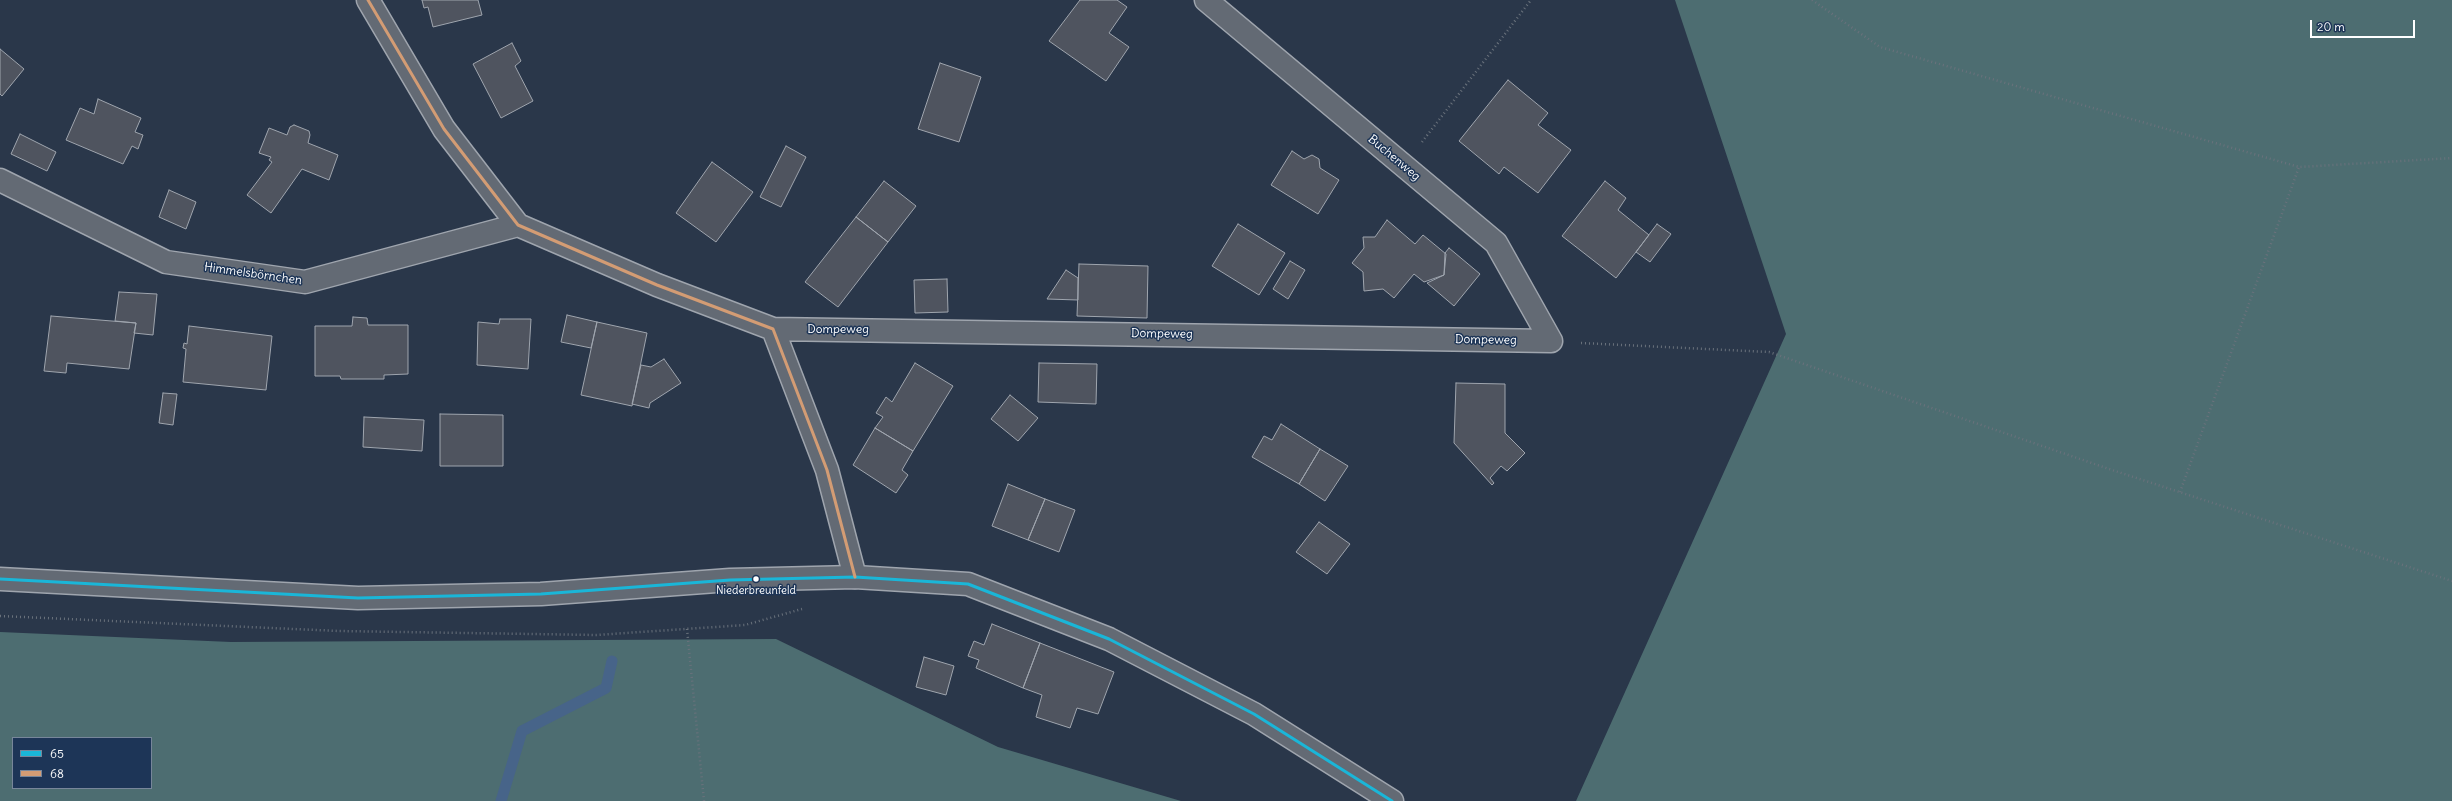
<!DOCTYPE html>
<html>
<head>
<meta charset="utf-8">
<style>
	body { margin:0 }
	#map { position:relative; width:2452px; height:801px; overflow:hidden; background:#2a374a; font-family:Delius,sans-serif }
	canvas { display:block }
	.legend { position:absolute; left:12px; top:737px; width:140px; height:52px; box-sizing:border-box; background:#1d3557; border:1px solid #77869a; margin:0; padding:5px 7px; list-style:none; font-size:12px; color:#fff }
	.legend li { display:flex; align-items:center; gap:8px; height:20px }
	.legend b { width:20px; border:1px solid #77869a }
	.scale { position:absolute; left:2310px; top:20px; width:105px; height:18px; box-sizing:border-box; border:2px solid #fff; border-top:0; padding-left:5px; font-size:12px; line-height:14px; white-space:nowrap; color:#fff; -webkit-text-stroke:3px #1d3557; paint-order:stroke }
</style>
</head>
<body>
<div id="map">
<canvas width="2452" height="801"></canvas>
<ul class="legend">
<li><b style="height:5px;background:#1ab6d8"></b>65</li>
<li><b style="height:5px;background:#d39c74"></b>68</li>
</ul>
<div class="scale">20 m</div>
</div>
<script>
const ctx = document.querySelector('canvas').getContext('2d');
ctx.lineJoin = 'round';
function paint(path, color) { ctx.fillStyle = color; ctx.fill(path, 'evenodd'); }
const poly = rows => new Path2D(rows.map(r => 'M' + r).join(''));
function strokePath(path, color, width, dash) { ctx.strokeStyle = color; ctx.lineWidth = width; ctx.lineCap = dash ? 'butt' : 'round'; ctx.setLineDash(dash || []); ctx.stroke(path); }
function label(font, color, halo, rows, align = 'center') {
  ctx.font = font + ' Delius,sans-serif'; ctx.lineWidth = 3; ctx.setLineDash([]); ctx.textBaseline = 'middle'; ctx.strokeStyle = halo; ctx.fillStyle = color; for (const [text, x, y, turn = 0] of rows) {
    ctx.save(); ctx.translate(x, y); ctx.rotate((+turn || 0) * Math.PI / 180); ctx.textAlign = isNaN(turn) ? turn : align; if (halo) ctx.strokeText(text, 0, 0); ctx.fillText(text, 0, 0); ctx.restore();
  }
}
paint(poly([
	[1675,0,2452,0,2452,801,1576,801,1786,334],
	[0,632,231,642,776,639,998,747,1181,801,0,801],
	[13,738,151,738,151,788,13,788]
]), '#4d6d71');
strokePath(poly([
	[501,801,522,731,606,688,612,661]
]), '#476489', 11);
const building = poly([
	[422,0,478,0,482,15,433,27,428,7,424,8,422,0],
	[1080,0,1117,0,1127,7,1109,33,1129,47,1106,81,1049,41,1080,0],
	[512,43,521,61,515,66,533,101,501,118,473,64,512,43],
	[0,49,24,69,2,96,0,94,0,49],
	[940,63,981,77,959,142,918,129,940,63],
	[1508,80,1548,113,1538,125,1571,150,1538,193,1504,167,1499,174,1459,141,1508,80],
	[98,99,141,118,135,132,143,135,138,149,132,146,123,164,66,140,80,108,94,114,98,99],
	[294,125,309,131,310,135,308,143,338,155,329,180,302,169,271,213,247,195,272,162,269,160,271,157,259,153,269,128,287,135,290,127,294,125],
	[20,134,56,152,47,171,11,154,20,134],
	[786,146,806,157,781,207,760,197,786,146],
	[1292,151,1304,159,1312,155,1319,159,1320,168,1339,180,1318,214,1271,185,1292,151],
	[712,162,753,192,716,242,676,213,712,162],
	[884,181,916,206,888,242,856,217,884,181],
	[1605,181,1626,198,1618,210,1649,235,1616,278,1562,236,1605,181],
	[169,190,196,202,186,229,159,217,169,190],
	[856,217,888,242,838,307,805,282,856,217],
	[1387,220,1415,244,1423,235,1446,254,1444,275,1424,282,1414,274,1394,298,1383,289,1364,291,1363,272,1352,263,1364,248,1363,237,1375,237,1387,220],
	[1238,224,1285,253,1259,295,1212,266,1238,224],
	[1657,224,1671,234,1650,262,1636,252,1657,224],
	[1449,248,1480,274,1454,306,1427,283,1444,275,1445,253,1449,248],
	[1290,261,1305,270,1288,299,1273,289,1290,261],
	[1079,264,1148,266,1147,318,1077,316,1079,264],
	[1066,270,1078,278,1078,300,1047,299,1066,270],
	[947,279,948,312,915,313,914,280,947,279],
	[119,292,157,294,153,335,134,333,136,323,115,321,119,292],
	[567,315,597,322,591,348,561,342,567,315],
	[51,316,136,323,129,369,67,363,66,373,44,371,51,316],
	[353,317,367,318,368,325,408,325,408,374,384,375,384,379,341,379,340,376,315,376,315,326,352,326,353,317],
	[500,319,531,319,528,369,477,365,478,322,499,324,500,319],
	[597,322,647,333,632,406,581,395,597,322],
	[189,326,272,336,266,390,183,382,186,349,183,348,184,343,187,344,189,326],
	[664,359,681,383,650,403,649,408,632,404,641,365,651,367,664,359],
	[915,363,953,386,913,451,875,428,883,417,876,413,886,397,892,402,915,363],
	[1039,363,1097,364,1096,404,1038,402,1039,363],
	[1456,383,1505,384,1505,433,1525,453,1507,471,1501,466,1490,478,1494,483,1492,485,1454,443,1456,383],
	[163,393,177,394,173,425,159,423,163,393],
	[1010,395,1038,418,1018,441,991,419,1010,395],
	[440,414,503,415,503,466,440,466,440,414],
	[364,417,424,420,422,451,363,447,364,417],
	[1281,424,1320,449,1299,484,1252,457,1264,436,1272,440,1281,424],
	[875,428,913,451,902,470,908,475,896,493,853,465,875,428],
	[1320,449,1348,466,1325,501,1299,484,1320,449],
	[1008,484,1045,499,1028,540,992,526,1008,484],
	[1045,499,1075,510,1059,552,1028,540,1045,499],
	[1319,522,1350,544,1327,574,1296,552,1319,522],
	[992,624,1040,643,1023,688,976,668,979,660,968,656,974,641,984,645,992,624],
	[1040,643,1114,672,1098,714,1077,708,1070,728,1036,717,1042,695,1023,688,1040,643],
	[924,657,954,666,946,695,916,687,924,657]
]);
paint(building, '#4f545f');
strokePath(building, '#9fa5ae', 1);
const street = poly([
	[368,0,444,129,518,225,657,285,773,329,827,470,855,577],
	[1206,0,1496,243,1551,341],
	[0,180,166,262,305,282,518,225],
	[773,329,1551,341]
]);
const secondary = poly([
	[0,579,358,598,541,594,730,580,855,577,968,584,1109,639,1254,714,1392,801]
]);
strokePath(street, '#9fa5ae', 25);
strokePath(secondary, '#9fa5ae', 25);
strokePath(poly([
	[1812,0,1880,47,2299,167,2452,158],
	[1422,142,1531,0],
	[1581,343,1769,352,2112,470,2452,581],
	[2180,492,2299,167],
	[0,616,339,631,596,635,745,625,802,609],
	[687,629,704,801]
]), '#6a727c', 2.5, [1, 3]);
strokePath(street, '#636a74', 22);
strokePath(secondary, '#636a74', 22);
strokePath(poly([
	[0,579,358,598,541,594,730,580,855,577,968,584,1109,639,1254,714,1392,801]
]), '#1ab6d8', 3);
strokePath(poly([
	[368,0,444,129,518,225,657,285,773,329,827,470,855,577]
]), '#d39c74', 3);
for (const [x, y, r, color] of [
	[756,579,3.5,"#fff"]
]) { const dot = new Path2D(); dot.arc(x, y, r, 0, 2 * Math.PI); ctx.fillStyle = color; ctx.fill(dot); strokePath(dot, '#1d3557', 1.5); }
label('11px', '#fff', '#1d3557', [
	["Niederbreunfeld",756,591]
]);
label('12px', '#fff', '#1d3557', [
	["Buchenweg",1394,158,40],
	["Himmelsbörnchen",253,274,8],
	["Dompeweg",838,330],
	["Dompeweg",1162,334,1],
	["Dompeweg",1486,340,1]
]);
</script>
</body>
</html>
